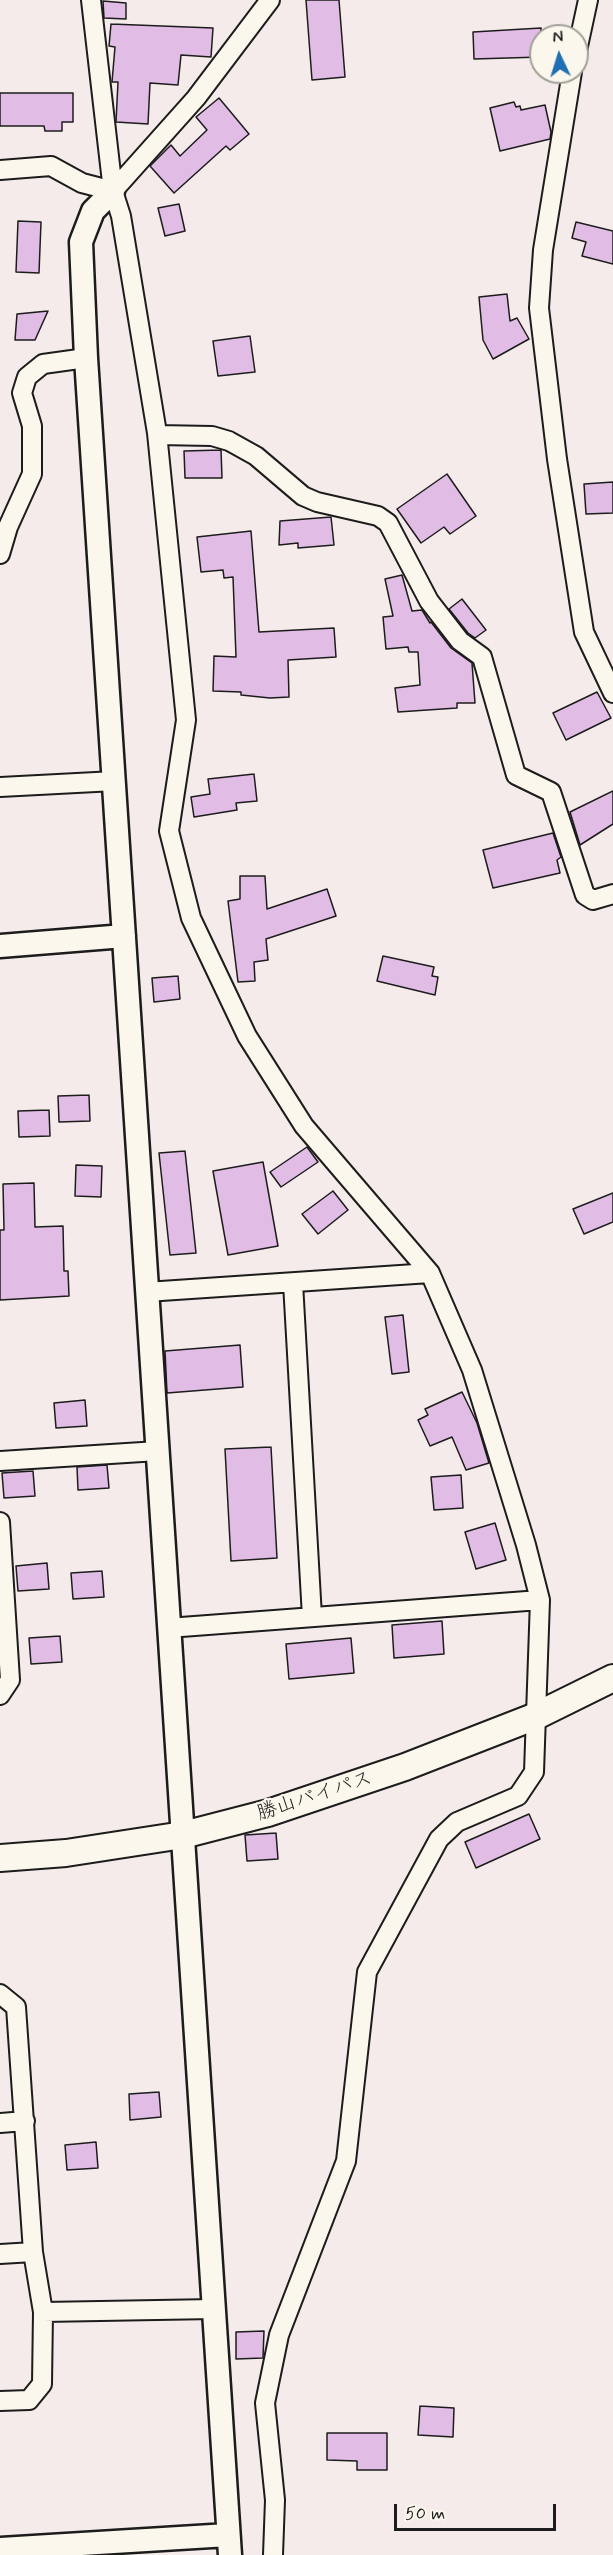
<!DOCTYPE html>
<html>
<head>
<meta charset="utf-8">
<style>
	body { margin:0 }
	#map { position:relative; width:613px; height:2555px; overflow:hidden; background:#f6ebeb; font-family:Mynerve,sans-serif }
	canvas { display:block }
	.north { position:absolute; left:529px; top:24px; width:60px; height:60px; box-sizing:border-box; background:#fbf7ec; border:2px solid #a29f99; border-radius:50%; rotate:356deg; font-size:16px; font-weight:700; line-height:24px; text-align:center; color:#1c1c1c }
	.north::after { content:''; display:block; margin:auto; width:21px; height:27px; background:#1f6fb2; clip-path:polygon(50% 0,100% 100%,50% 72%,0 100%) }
	.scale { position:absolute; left:394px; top:2504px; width:162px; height:27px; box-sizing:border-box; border:3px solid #1c1c1c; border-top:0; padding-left:8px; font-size:18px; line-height:21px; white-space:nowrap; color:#1c1c1c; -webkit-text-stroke:4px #fbf7ec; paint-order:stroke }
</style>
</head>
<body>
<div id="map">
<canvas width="613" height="2555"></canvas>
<div class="north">N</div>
<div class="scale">50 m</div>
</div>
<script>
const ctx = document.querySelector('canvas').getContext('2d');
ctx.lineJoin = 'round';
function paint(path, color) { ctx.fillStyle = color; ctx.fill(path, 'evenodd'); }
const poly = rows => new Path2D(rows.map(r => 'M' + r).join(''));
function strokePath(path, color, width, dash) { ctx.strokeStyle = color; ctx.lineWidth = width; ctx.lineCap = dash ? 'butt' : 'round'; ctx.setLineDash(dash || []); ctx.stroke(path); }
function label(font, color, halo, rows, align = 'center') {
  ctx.font = font + ' Mynerve,"Klee One",sans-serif'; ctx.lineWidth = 4.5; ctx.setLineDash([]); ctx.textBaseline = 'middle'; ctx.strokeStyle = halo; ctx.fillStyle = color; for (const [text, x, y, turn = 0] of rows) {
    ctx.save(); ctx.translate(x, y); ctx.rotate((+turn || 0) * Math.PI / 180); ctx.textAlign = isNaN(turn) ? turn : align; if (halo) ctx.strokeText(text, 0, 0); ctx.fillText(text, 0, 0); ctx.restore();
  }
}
const building = poly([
	[306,0,339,0,345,77,312,80,306,0],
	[103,1,126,3,126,19,104,18,103,1],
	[111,24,213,28,211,57,181,55,178,85,150,83,148,124,116,122,118,82,112,82,115,47,109,46,111,24],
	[541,28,541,57,474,59,473,32,541,28],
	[0,93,73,93,73,122,62,122,62,131,45,131,44,126,0,126,0,93],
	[219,98,249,134,230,150,226,146,174,193,150,166,171,145,180,156,207,130,196,117,219,98],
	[514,102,516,107,520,106,521,110,545,105,551,132,550,139,500,151,490,108,514,102],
	[179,204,185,231,165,236,158,208,179,204],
	[18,221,41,222,39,273,16,272,18,221],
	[576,222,613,231,613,264,582,256,586,242,572,238,576,222],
	[507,294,510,321,517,318,529,339,493,359,483,340,479,297,507,294],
	[48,311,35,340,15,340,17,314,48,311],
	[250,336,255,372,218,376,213,341,250,336],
	[221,450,222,478,185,478,184,451,221,450],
	[447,474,476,516,450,534,444,527,421,543,397,509,447,474],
	[613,482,613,513,586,514,584,484,613,482],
	[331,517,334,545,298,548,298,543,279,545,280,521,331,517],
	[251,531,259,632,334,628,336,657,288,660,289,697,270,698,241,695,241,692,213,691,214,656,236,657,233,577,224,578,223,570,201,572,197,537,251,531],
	[402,575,412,611,422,610,430,623,431,622,451,648,472,663,475,703,457,703,457,708,398,712,395,688,420,685,418,652,409,652,408,647,386,649,383,617,393,616,385,579,402,575],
	[462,599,486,630,475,638,468,633,449,609,462,599],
	[597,692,611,718,566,740,553,713,597,692],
	[254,774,257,801,236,803,237,810,194,817,191,797,210,794,208,779,254,774],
	[613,791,613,824,580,845,570,812,613,791],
	[553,833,561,857,557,860,560,873,493,888,483,850,553,833],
	[240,876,265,876,267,909,327,889,336,916,266,939,268,960,254,962,255,981,238,982,228,901,240,899,240,876],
	[383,956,434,967,432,976,438,977,435,995,377,981,383,956],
	[178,976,180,999,154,1002,152,978,178,976],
	[89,1095,90,1121,59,1122,58,1096,89,1095],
	[49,1110,50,1136,19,1137,18,1111,49,1110],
	[307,1147,318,1162,281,1187,270,1172,307,1147],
	[185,1151,196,1253,170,1255,159,1153,185,1151],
	[263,1162,278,1246,228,1255,213,1171,263,1162],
	[76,1165,102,1166,101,1197,75,1196,76,1165],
	[34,1183,35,1227,63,1226,64,1271,68,1271,69,1296,0,1300,0,1230,4,1230,3,1184,34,1183],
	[333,1191,348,1210,318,1234,302,1214,333,1191],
	[613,1193,613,1222,584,1234,573,1209,613,1193],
	[403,1315,409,1372,392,1374,385,1317,403,1315],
	[240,1345,243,1387,167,1393,165,1351,240,1345],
	[462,1392,477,1423,489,1463,466,1470,452,1437,430,1446,418,1420,428,1415,425,1409,462,1392],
	[85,1400,87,1426,56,1428,54,1403,85,1400],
	[271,1447,277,1558,231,1561,225,1449,271,1447],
	[107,1465,109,1488,78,1490,77,1467,107,1465],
	[33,1471,35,1496,4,1498,2,1473,33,1471],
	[461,1475,463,1508,434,1510,431,1477,461,1475],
	[495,1523,506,1560,476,1569,465,1532,495,1523],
	[47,1563,49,1589,18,1591,16,1566,47,1563],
	[102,1571,104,1597,73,1599,71,1573,102,1571],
	[442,1621,444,1654,394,1658,392,1625,442,1621],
	[60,1636,62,1662,31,1664,29,1638,60,1636],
	[351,1638,354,1673,289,1679,286,1644,351,1638],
	[529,1814,540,1839,476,1868,465,1842,529,1814],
	[276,1833,278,1859,247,1861,245,1835,276,1833],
	[159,2092,161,2117,130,2120,129,2094,159,2092],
	[96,2142,98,2168,67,2170,65,2145,96,2142],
	[264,2331,263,2358,236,2359,236,2332,264,2331],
	[420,2406,454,2408,453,2437,418,2435,420,2406],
	[327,2433,387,2433,387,2470,357,2470,357,2461,327,2460,327,2433]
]);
paint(building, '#e1bce5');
strokePath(building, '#1c1c1c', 1.5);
const minor = poly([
	[91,0,113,191,121,216,157,433,186,720,169,831,191,918,247,1036,304,1126,430,1273,472,1370,526,1545,540,1600,534,1772,518,1796,457,1822,439,1839,367,1972,346,2161,279,2335,265,2403,275,2500,273,2555],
	[577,51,588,0],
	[572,72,543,250,539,308,557,459,584,632,613,693],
	[0,170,51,166,82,183,113,191,196,98,270,0],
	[158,435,212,436,229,441,256,456,303,496,317,502,378,516,388,523,429,601,460,641,482,657,516,775,551,792,585,895,593,900,613,894],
	[0,554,8,527,32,474,32,426,22,393,27,377,43,364,86,358],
	[0,787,115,781],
	[293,1283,312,1617],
	[146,1292,430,1273],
	[0,1461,158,1451],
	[0,1522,10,1680,0,1695],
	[168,1628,540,1600],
	[0,1994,16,2007,33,2252,43,2312,42,2384,29,2400,0,2401],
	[0,2123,25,2121],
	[0,2254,33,2252],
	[43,2312,214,2309]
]);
const tertiary = poly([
	[113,191,93,211,81,242,86,358,230,2555],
	[0,946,124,936],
	[0,2549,228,2535]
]);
const secondary = poly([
	[0,1858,66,1853,183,1835,268,1813,405,1767,536,1716,613,1678]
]);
strokePath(minor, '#1c1c1c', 22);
strokePath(tertiary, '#1c1c1c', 27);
strokePath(secondary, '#1c1c1c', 30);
strokePath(minor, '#fbf7ec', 18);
strokePath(tertiary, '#fbf7ec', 22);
strokePath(secondary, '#fbf7ec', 26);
label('20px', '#1c1c1c', '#fbf7ec', [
	["勝山バイパス",315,1797,-18]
]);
</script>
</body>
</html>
